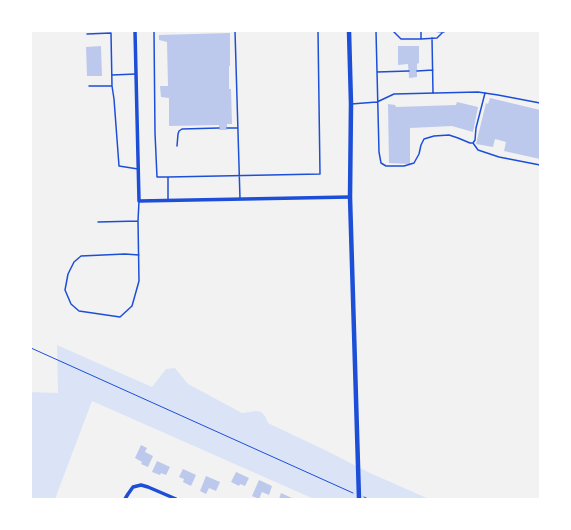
<!DOCTYPE html>
<html>
<head>
<meta charset="utf-8">
<style>
	body { margin:0 }
	#map { position:relative; width:571px; height:530px; overflow:hidden; background:#f2f2f2; font-family:"Golos Text",sans-serif }
	canvas { display:block }
	.frame { position:absolute; inset:0; border:32px solid #fff; pointer-events:none }
</style>
</head>
<body>
<div id="map">
<canvas width="571" height="530"></canvas>
<div class="frame"></div>
</div>
<script>
const ctx = document.querySelector('canvas').getContext('2d');
ctx.lineJoin = 'round';
function paint(path, color) { ctx.fillStyle = color; ctx.fill(path, 'evenodd'); }
const poly = rows => new Path2D(rows.map(r => 'M' + r).join(''));
function strokePath(path, color, width, dash) { ctx.strokeStyle = color; ctx.lineWidth = width; ctx.lineCap = dash ? 'butt' : 'round'; ctx.setLineDash(dash || []); ctx.stroke(path); }
paint(poly([
	[57,345,152,387,166,369,175,368,188,384,242,413,256,411,261,412,265,416,268,423,327,451,370,473,429,499,314,499,92,401,55,499,31,499,31,392,58,393]
]), '#dbe4f7');
paint(poly([
	[230,33,230,66,229,66,229,89,231,89,232,124,227,124,227,130,219,130,219,125,169,126,169,98,161,97,160,86,168,86,167,42,159,40,159,35],
	[101,46,102,76,87,76,86,47],
	[398,46,419,46,419,63,417,64,417,77,409,78,408,64,398,65],
	[490,98,540,110,540,159,504,151,506,142,495,139,493,147,476,144,486,103,488,104],
	[457,102,478,107,473,132,452,126,410,128,410,164,389,163,388,104,395,105,396,107,456,105],
	[141,445,147,448,145,452,153,456,148,467,141,464,142,462,135,458],
	[157,461,170,467,166,475,161,473,160,475,152,472],
	[183,469,196,475,191,486,183,482,184,479,179,477],
	[236,472,249,478,245,486,240,484,239,486,231,482],
	[206,476,220,482,216,491,209,488,206,494,200,491],
	[259,480,272,486,269,495,262,492,259,499,252,496],
	[281,493,294,499,279,499]
]), '#bdc9ec');
strokePath(poly([
	[31,348,353,493],
	[364,497,368,499]
]), '#1d4ed8', 1);
strokePath(poly([
	[154,31,155,133,157,177,168,177,168,200],
	[235,31,240,199],
	[376,31,379,152,381,163,386,166,404,166,414,163,419,154,421,145,424,139,434,136,449,135,458,138,470,143,473,143,475,140,476,128,485,93],
	[393,31,401,39,421,39,437,38,444,31],
	[433,31,444,32],
	[87,34,111,33,112,86,89,86],
	[432,38,433,93],
	[421,39,421,31],
	[417,71,433,70],
	[377,72,409,71],
	[112,75,136,74],
	[112,86,114,99,119,166,138,169],
	[351,104,377,102,394,94,478,92,498,95,540,103],
	[227,128,237,128],
	[473,143,478,150,499,157,540,165],
	[177,146,178,134,179,131,182,129,219,128],
	[168,177,320,174,318,31],
	[138,221,139,281,132,306,120,317,79,311,71,304,65,290,68,274,74,262,81,256,125,254,139,255],
	[98,222,138,221,139,201]
]), '#1d4ed8', 1.5);
strokePath(poly([
	[135,31,139,201,350,197],
	[125,499,128,494,133,487,141,485,148,487,176,499]
]), '#1d4ed8', 3.5);
strokePath(poly([
	[349,31,351,104,350,197,359,499]
]), '#1d4ed8', 4.5);
</script>
</body>
</html>
